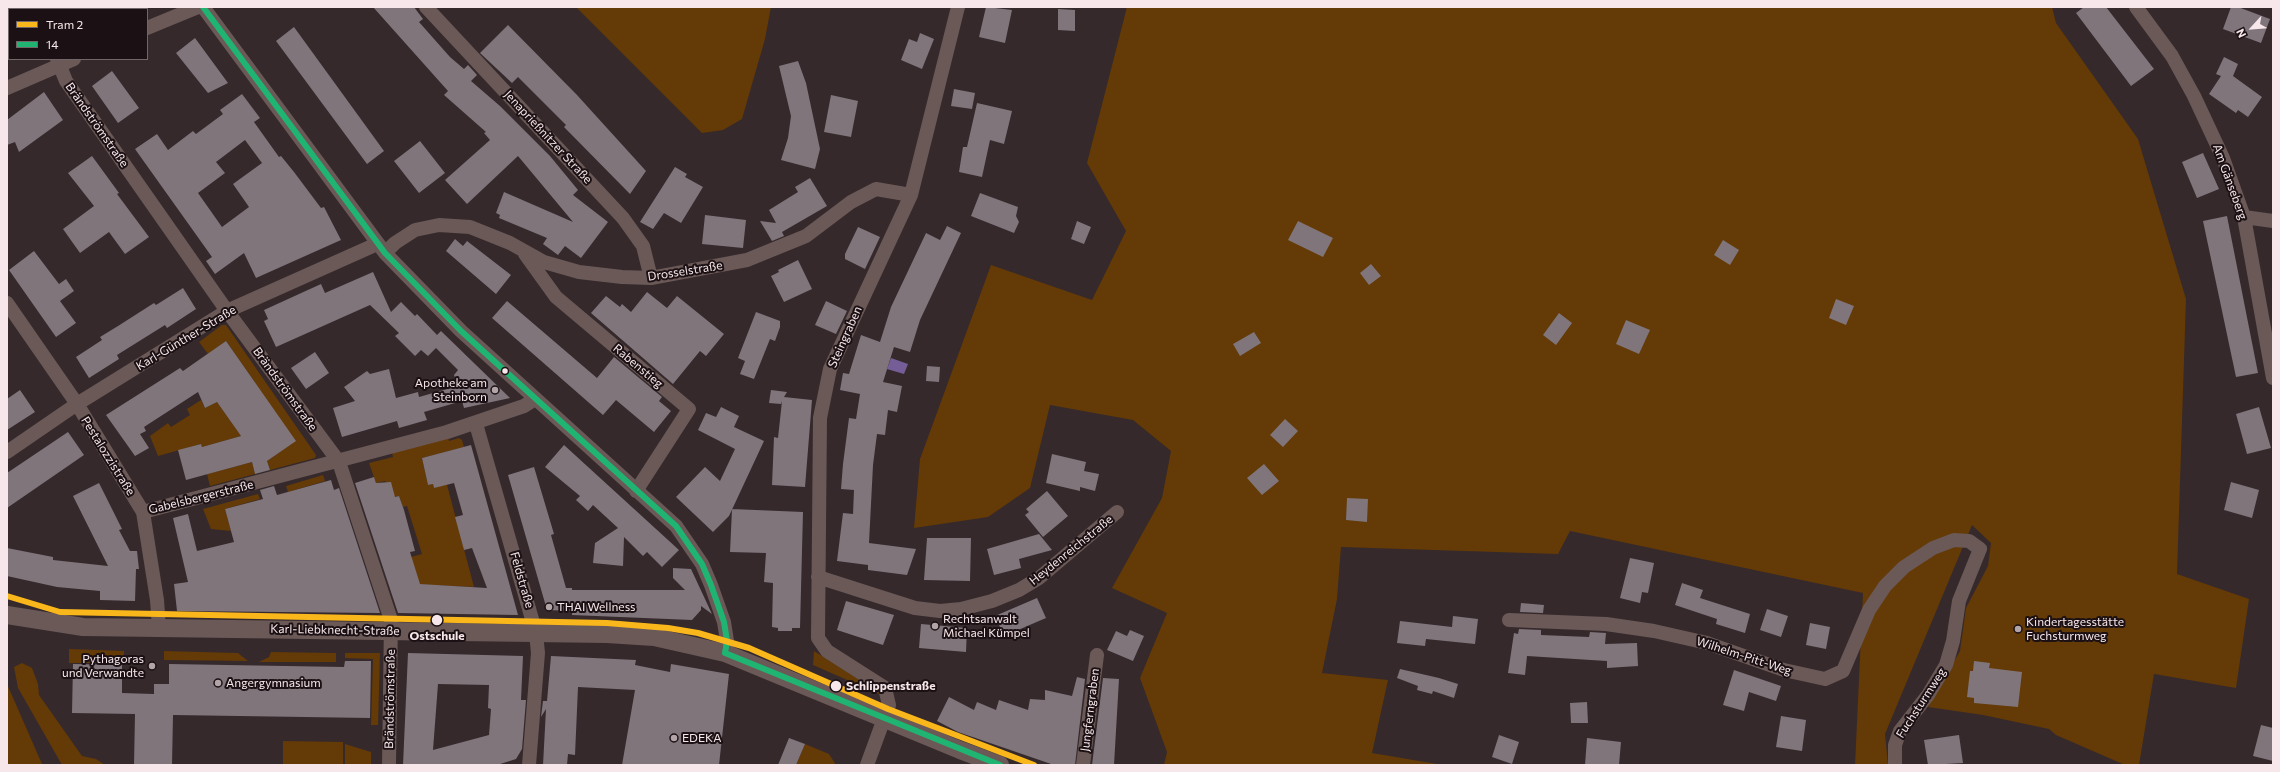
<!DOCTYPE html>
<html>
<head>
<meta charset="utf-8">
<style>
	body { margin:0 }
	#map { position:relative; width:2280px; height:772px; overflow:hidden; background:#35292c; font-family:Commissioner,sans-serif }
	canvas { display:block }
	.frame { position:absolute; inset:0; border:8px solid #f7e7ea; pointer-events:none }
	.legend { position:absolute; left:8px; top:8px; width:140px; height:52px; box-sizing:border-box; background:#1b1013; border:1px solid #736669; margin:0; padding:5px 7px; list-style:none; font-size:12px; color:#f7e7ea }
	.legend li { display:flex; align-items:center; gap:8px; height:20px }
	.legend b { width:20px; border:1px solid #736669 }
	.north { position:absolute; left:2232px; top:8px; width:40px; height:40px; -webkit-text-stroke:3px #1b1013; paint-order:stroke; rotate:244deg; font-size:11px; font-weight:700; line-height:16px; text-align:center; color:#f7e7ea }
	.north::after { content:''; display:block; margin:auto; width:14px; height:18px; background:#f7e7ea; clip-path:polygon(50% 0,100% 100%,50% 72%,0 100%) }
</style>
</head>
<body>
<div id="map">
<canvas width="2280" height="772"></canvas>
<div class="frame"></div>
<ul class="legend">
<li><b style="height:5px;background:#fab71b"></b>Tram 2</li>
<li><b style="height:5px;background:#20b472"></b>14</li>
</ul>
<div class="north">N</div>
</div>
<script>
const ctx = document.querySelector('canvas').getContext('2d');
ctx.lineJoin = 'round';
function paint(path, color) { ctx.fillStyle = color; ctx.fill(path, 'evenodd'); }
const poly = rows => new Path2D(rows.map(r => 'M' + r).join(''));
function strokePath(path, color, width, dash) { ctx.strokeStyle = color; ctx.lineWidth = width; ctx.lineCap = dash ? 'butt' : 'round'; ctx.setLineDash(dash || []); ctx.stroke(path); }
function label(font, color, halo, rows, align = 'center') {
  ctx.font = font + ' Commissioner,sans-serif'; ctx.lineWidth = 4; ctx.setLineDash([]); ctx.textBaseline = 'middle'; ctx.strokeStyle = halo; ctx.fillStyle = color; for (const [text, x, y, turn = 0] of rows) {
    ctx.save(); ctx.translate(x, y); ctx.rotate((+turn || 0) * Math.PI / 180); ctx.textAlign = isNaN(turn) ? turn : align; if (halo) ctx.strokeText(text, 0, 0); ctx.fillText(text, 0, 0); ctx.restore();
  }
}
paint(poly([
	[576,7,771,7,765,39,742,119,723,130,702,133],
	[1127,7,2052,7,2056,23,2138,139,2186,299,2177,574,2249,599,2236,688,2154,674,2139,765,2125,765,2056,735,2049,729,1983,715,1928,707,1960,651,1966,608,1988,566,1991,543,1972,525,1885,734,1888,765,1855,765,1863,593,1570,531,1558,554,1341,547,1337,599,1322,673,1388,680,1372,753,1443,765,1164,765,1167,752,1140,678,1167,613,1112,588,1162,498,1171,451,1133,420,1050,405,1030,488,988,517,914,528,920,459,991,265,1092,300,1126,231,1087,163],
	[222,325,226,325,316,455,315,458,270,470,267,461,295,441,238,393,254,381,226,341,208,354,199,342],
	[201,400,205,408,217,402,241,436,202,447,201,444,158,456,150,436,168,423,171,427,190,415,187,409],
	[447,432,449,441,459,438,462,440,464,447,422,458,428,485,433,484,434,488,446,481,474,587,410,584,411,557,422,554,407,506,403,507,399,496,395,497,385,481,376,483,369,463,393,457,391,448],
	[252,462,255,474,210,486,207,474],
	[323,475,325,481,288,492,286,486],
	[258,494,260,499,225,509,231,531,211,529,203,509],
	[69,649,124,651,124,663,69,663],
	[164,651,238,653,248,661,164,660],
	[814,651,879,692,879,694,813,665],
	[271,652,336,653,336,662,259,662,269,657],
	[345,653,380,653,378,725,371,725,373,659,345,658],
	[22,663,32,668,38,684,39,695,82,756,96,759,105,765,62,765,18,688,14,667],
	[7,684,42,764,43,765,7,765],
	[283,741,343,742,343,765,283,765],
	[345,744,371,752,371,765,345,765],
	[805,744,829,754,836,765,796,765]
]), '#643a06');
paint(poly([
	[891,358,908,364,904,374,887,369]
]), '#755e98');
paint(poly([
	[373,7,414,7,423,19,419,22,450,57,464,69,468,65,477,75,471,81,500,106,550,156,578,190,573,195,608,222,581,258,565,246,558,255,543,244,547,238,499,218,500,215,496,213,504,192,573,222,518,156,467,204,445,180,490,140,484,133,486,132,444,95,448,91],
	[986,7,1012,10,1005,43,979,37],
	[2084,7,2106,7,2154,69,2131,86,2076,13],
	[2231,7,2238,7,2270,19,2261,43,2223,29],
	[1058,9,1075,10,1075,31,1058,30],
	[508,25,577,95,646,171,630,194,564,127,566,125,518,77,512,83,480,53],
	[294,27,384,151,367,164,276,41],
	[920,33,934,39,922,69,901,60,909,39,917,42],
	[195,38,228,83,208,93,176,53],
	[2224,57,2238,64,2233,76,2262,97,2248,117,2238,110,2236,113,2209,94,2221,76,2216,74],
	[798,61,806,83,820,149,815,169,781,160,788,138,791,116,779,66],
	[112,71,139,108,118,123,92,86],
	[954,89,975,93,972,109,951,106],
	[44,92,63,120,19,152,15,142,7,145,7,120],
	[242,94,260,118,254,122,279,157,281,156,294,172,321,208,324,207,341,240,256,278,244,253,215,274,206,261,212,257,135,149,157,134,168,150,193,131,196,134,223,114,220,110],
	[245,140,262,163,233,184,249,207,222,227,198,193,225,173,216,162],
	[831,95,858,101,851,137,824,132],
	[977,103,1012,111,1004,144,990,140,982,177,959,172,963,147,967,147],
	[420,141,445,173,419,193,394,161],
	[2203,153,2219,189,2197,198,2182,162],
	[92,156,119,193,117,194,149,237,125,254,109,232,80,253,63,229,94,206,68,173],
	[675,167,687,174,685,177,703,187,681,223,664,213,653,229,640,222],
	[810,178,827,206,782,232,784,236,772,241,760,221,776,223,769,210,798,192,795,187],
	[980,193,1018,207,1016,216,1019,222,1014,233,971,216],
	[705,215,746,220,743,248,702,244],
	[2227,216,2258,373,2236,377,2203,221],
	[1077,221,1091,227,1084,244,1071,239],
	[1298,221,1333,238,1323,257,1288,240],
	[947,226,961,233,920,320,910,352,894,347,883,382,902,386,897,412,888,410,885,435,877,434,873,465,869,543,916,549,907,575,868,570,868,565,837,561,843,513,853,514,854,490,841,489,843,464,849,418,856,419,860,394,840,390,843,373,849,374,861,335,880,342,891,307,926,233,940,240],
	[858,227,880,237,865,269,845,259,845,254],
	[455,239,463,246,467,241,511,275,496,294,446,251],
	[1723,240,1739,250,1730,265,1714,255],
	[34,251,59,284,66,279,74,291,60,301,76,323,56,337,9,270],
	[798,260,812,289,784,302,771,276,779,272,778,270],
	[1371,264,1381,276,1369,285,1360,273],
	[373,272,391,312,401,302,415,316,417,314,437,335,441,331,510,398,464,408,462,401,424,412,427,420,399,428,397,421,342,437,333,408,355,401,344,387,367,371,370,374,389,369,396,398,418,392,419,397,458,386,454,375,458,370,436,348,428,356,421,350,415,356,395,336,399,333,370,305,276,347,264,321,268,319,264,310,321,284,325,293],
	[183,288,196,309,167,328,165,325,117,355,119,359,89,378,76,357,102,340,100,337,118,326,154,303,156,305],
	[647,292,667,308,677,296,724,334,706,356,700,351,673,384,591,313,606,296,620,307,622,304,631,312],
	[1836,299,1854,306,1846,325,1829,318],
	[507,301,597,378,614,357,662,397,659,401,671,411,654,432,616,400,603,415,492,318],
	[826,301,847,311,836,334,815,325],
	[756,312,780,321,780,327,775,341,770,339,754,379,740,374,745,361,738,358],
	[1559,313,1572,323,1556,345,1543,335],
	[1626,320,1650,330,1639,354,1616,344],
	[1254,332,1261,343,1240,356,1233,344],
	[226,341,296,441,267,461,270,470,255,474,252,462,186,480,178,450,201,444,202,447,241,436,217,402,205,408,198,392,144,427,146,431,140,434,149,448,135,456,106,415,180,368,183,371],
	[315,352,329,373,306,389,291,368],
	[927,366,940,367,939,382,926,381],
	[20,390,35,412,7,430,7,399],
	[771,390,787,392,784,397,812,400,805,487,772,485,774,437,778,438,782,401,781,404,769,403],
	[721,407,739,416,734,427,764,441,729,516,713,532,676,497,705,467,720,481,735,449,698,430,706,413,716,417],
	[2259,407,2271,448,2247,454,2236,414],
	[1285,419,1298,431,1283,447,1270,435],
	[68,432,84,455,7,508,7,473],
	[471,445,518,615,398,613,355,483,374,477,376,483,391,482,395,497,399,496,404,510,415,551,410,552,420,584,487,588,472,548,464,550,455,517,463,515,454,483,434,488,433,484,428,485,422,458],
	[564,445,679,550,662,567,647,552,643,556,624,537,623,566,593,563,595,543,618,528,593,505,588,511,576,500,580,496,545,467],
	[1052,454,1086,462,1084,471,1099,474,1095,491,1080,487,1080,491,1046,483],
	[1264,464,1279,481,1262,495,1247,478],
	[534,467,554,534,551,535,566,588,572,588,572,590,685,590,673,578,673,568,691,569,712,614,701,606,701,610,692,620,572,615,572,611,547,610,508,475],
	[331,480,334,490,339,488,380,613,177,611,174,584,188,582,173,518,188,514,197,551,234,542,225,509,263,499,260,490,274,486,277,495],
	[2231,482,2259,490,2252,518,2224,510],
	[99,483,122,529,119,530,130,551,137,551,139,569,136,569,135,601,100,600,100,591,57,587,7,576,7,548,53,557,53,560,108,566,73,496],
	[1047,491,1068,516,1043,537,1025,515,1029,512,1026,509],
	[1347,498,1368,499,1367,522,1346,520],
	[732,509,803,512,800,628,792,628,792,631,778,631,778,628,772,627,773,583,764,582,766,553,730,552],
	[1039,534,1052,550,1019,559,1021,568,994,575,987,549],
	[927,538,971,538,970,581,924,580],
	[1630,558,1654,563,1648,593,1642,592,1640,603,1620,598],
	[1682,583,1703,590,1700,598,1750,614,1745,633,1716,624,1717,619,1675,605],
	[1037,598,1046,618,1004,636,995,616],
	[846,601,894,615,883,645,837,630],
	[1521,603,1544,605,1543,613,1520,612],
	[1767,609,1788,616,1781,637,1760,630],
	[1453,616,1478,619,1475,644,1426,639,1425,646,1397,643,1400,621,1452,627],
	[1810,623,1830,627,1826,649,1806,645],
	[921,624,967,628,966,652,919,648],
	[1519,629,1541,630,1541,635,1589,637,1590,632,1606,633,1605,644,1637,643,1638,666,1607,668,1607,661,1527,656,1525,675,1508,673,1514,633,1518,634],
	[1130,630,1144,636,1133,661,1107,650,1116,631,1127,636],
	[408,653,523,656,521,700,526,700,522,749,516,759,497,765,403,765],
	[438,684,489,685,488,708,491,709,489,735,433,750],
	[551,656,636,660,635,665,670,672,671,664,729,674,719,765,622,765,635,690,578,687,575,755,568,754,567,765,543,765,546,709,541,717,543,701,547,701],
	[345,661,371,661,370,718,173,715,172,765,134,765,135,714,72,713,73,664,122,665,122,693,154,694,154,684,169,684,169,664,344,667],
	[1974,661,1990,663,1989,668,2022,672,2018,707,1974,703,1974,698,1967,697,1970,671,1973,671],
	[1400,669,1439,678,1458,684,1454,698,1433,691,1432,694,1417,690,1418,686,1397,678],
	[1734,670,1781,686,1776,701,1749,692,1744,711,1723,705],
	[1077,677,1085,679,1075,765,1054,765,958,732,937,721,949,697,974,710,977,702,996,710,999,700,1028,710,1030,699,1045,700,1045,690,1072,696],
	[1103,678,1119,679,1114,765,1092,765],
	[1587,702,1588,723,1571,723,1570,703],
	[1781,716,1806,720,1802,751,1776,747],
	[2261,725,2273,728,2273,761,2253,756],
	[1499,735,1519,742,1512,764,1492,757],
	[1959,735,1963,763,1928,765,1924,740],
	[789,738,805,744,796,765,778,765],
	[1587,738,1621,742,1619,765,1585,765]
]), '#7f757b');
strokePath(poly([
	[37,7,38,9],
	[203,7,385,253,461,331,676,526,702,564,711,585,724,622,727,641,725,653],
	[426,7,623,218,643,246,651,278],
	[2136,7,2172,56,2194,96,2223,158,2244,217,2273,378],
	[147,28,198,7],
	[57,59,66,81,227,311,339,462,391,620,389,765],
	[7,88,74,59],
	[2244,217,2273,221],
	[385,253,395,243,415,230,439,225,470,227,510,243,544,262,579,272,622,277,651,278,747,260,806,236,851,202,876,189,911,195],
	[525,254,556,297,689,409,636,491],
	[7,303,77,404,143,512,157,600,159,628],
	[476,424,536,633,538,653,529,765],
	[7,452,77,404,227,311,377,244],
	[143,512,447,432,524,406,535,399],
	[818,577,915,608,940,611,961,609,992,601,1019,590,1039,578,1117,512],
	[1509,620,1606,624,1654,631,1707,643,1784,670,1825,679,1843,671,1869,610,1885,586,1904,567,1933,548,1954,540,1969,541,1980,549,1959,601,1953,641,1946,665,1928,695,1900,731,1895,745,1895,765],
	[867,765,889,705,885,688,827,651,818,638,820,418,830,369,911,195,958,7],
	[1083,765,1097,655]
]), '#6a5957', 14);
strokePath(poly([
	[7,615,83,627,607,634,654,637,725,653,960,750,1000,765]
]), '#6a5957', 18);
strokePath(poly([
	[203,7,385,253,461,331,676,526,702,564,711,585,724,622,727,641,725,653],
	[725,653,1000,765]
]), '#20b472', 6);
strokePath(poly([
	[7,596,60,612,607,623,668,628,698,633,749,648,888,709,1034,765]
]), '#fab71b', 6);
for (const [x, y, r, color] of [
	[505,371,3.5,"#f7e7ea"],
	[495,390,4,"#b3a4a8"],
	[549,607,4,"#b3a4a8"],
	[437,620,6,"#f7e7ea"],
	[935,626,4,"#b3a4a8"],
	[2018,629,4,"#b3a4a8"],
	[152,666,4,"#b3a4a8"],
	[218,683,4,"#b3a4a8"],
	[836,686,6,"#f7e7ea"],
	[674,738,4,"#b3a4a8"]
]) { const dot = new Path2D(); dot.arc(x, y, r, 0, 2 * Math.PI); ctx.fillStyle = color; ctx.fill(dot); strokePath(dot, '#1b1013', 1.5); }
label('12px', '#f7e7ea', '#1b1013', [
	["Brändströmstraße",97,125,55],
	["Jenaprießnitzer Straße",548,137,47],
	["Am Gänseberg",2230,182,70],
	["Drosselstraße",685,271,-9],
	["Steingraben",845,337,-66],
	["Karl-Günther-Straße",186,338,-31],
	["Rabenstieg",638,366,40],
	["Brändströmstraße",285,389,54],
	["Pestalozzistraße",108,456,58],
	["Gabelsbergerstraße",201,497,-14],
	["Heydenreichstraße",1071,550,-39],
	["Feldstraße",522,580,74],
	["Karl-Liebknecht-Straße",335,630,1],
	["Wilhelm-Pitt-Weg",1744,656,18],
	["Brändströmstraße",390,699,-89],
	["Fuchsturmweg",1921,703,-57],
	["Jungferngraben",1090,710,-83]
]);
label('12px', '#f7e7ea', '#1b1013', [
	["Apotheke am",487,383,"right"],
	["Steinborn",487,397,"right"],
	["THAI Wellness",557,607],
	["Rechtsanwalt",943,619],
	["Michael Kümpel",943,633],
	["Kindertagesstätte",2026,622],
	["Fuchsturmweg",2026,636],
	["Pythagoras",144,659,"right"],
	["und Verwandte",144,673,"right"],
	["Angergymnasium",226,683],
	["EDEKA",682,738]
], 'left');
label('bold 12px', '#f7e7ea', '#1b1013', [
	["Ostschule",437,636],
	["Schlippenstraße",846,686,"left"]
]);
</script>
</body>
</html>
